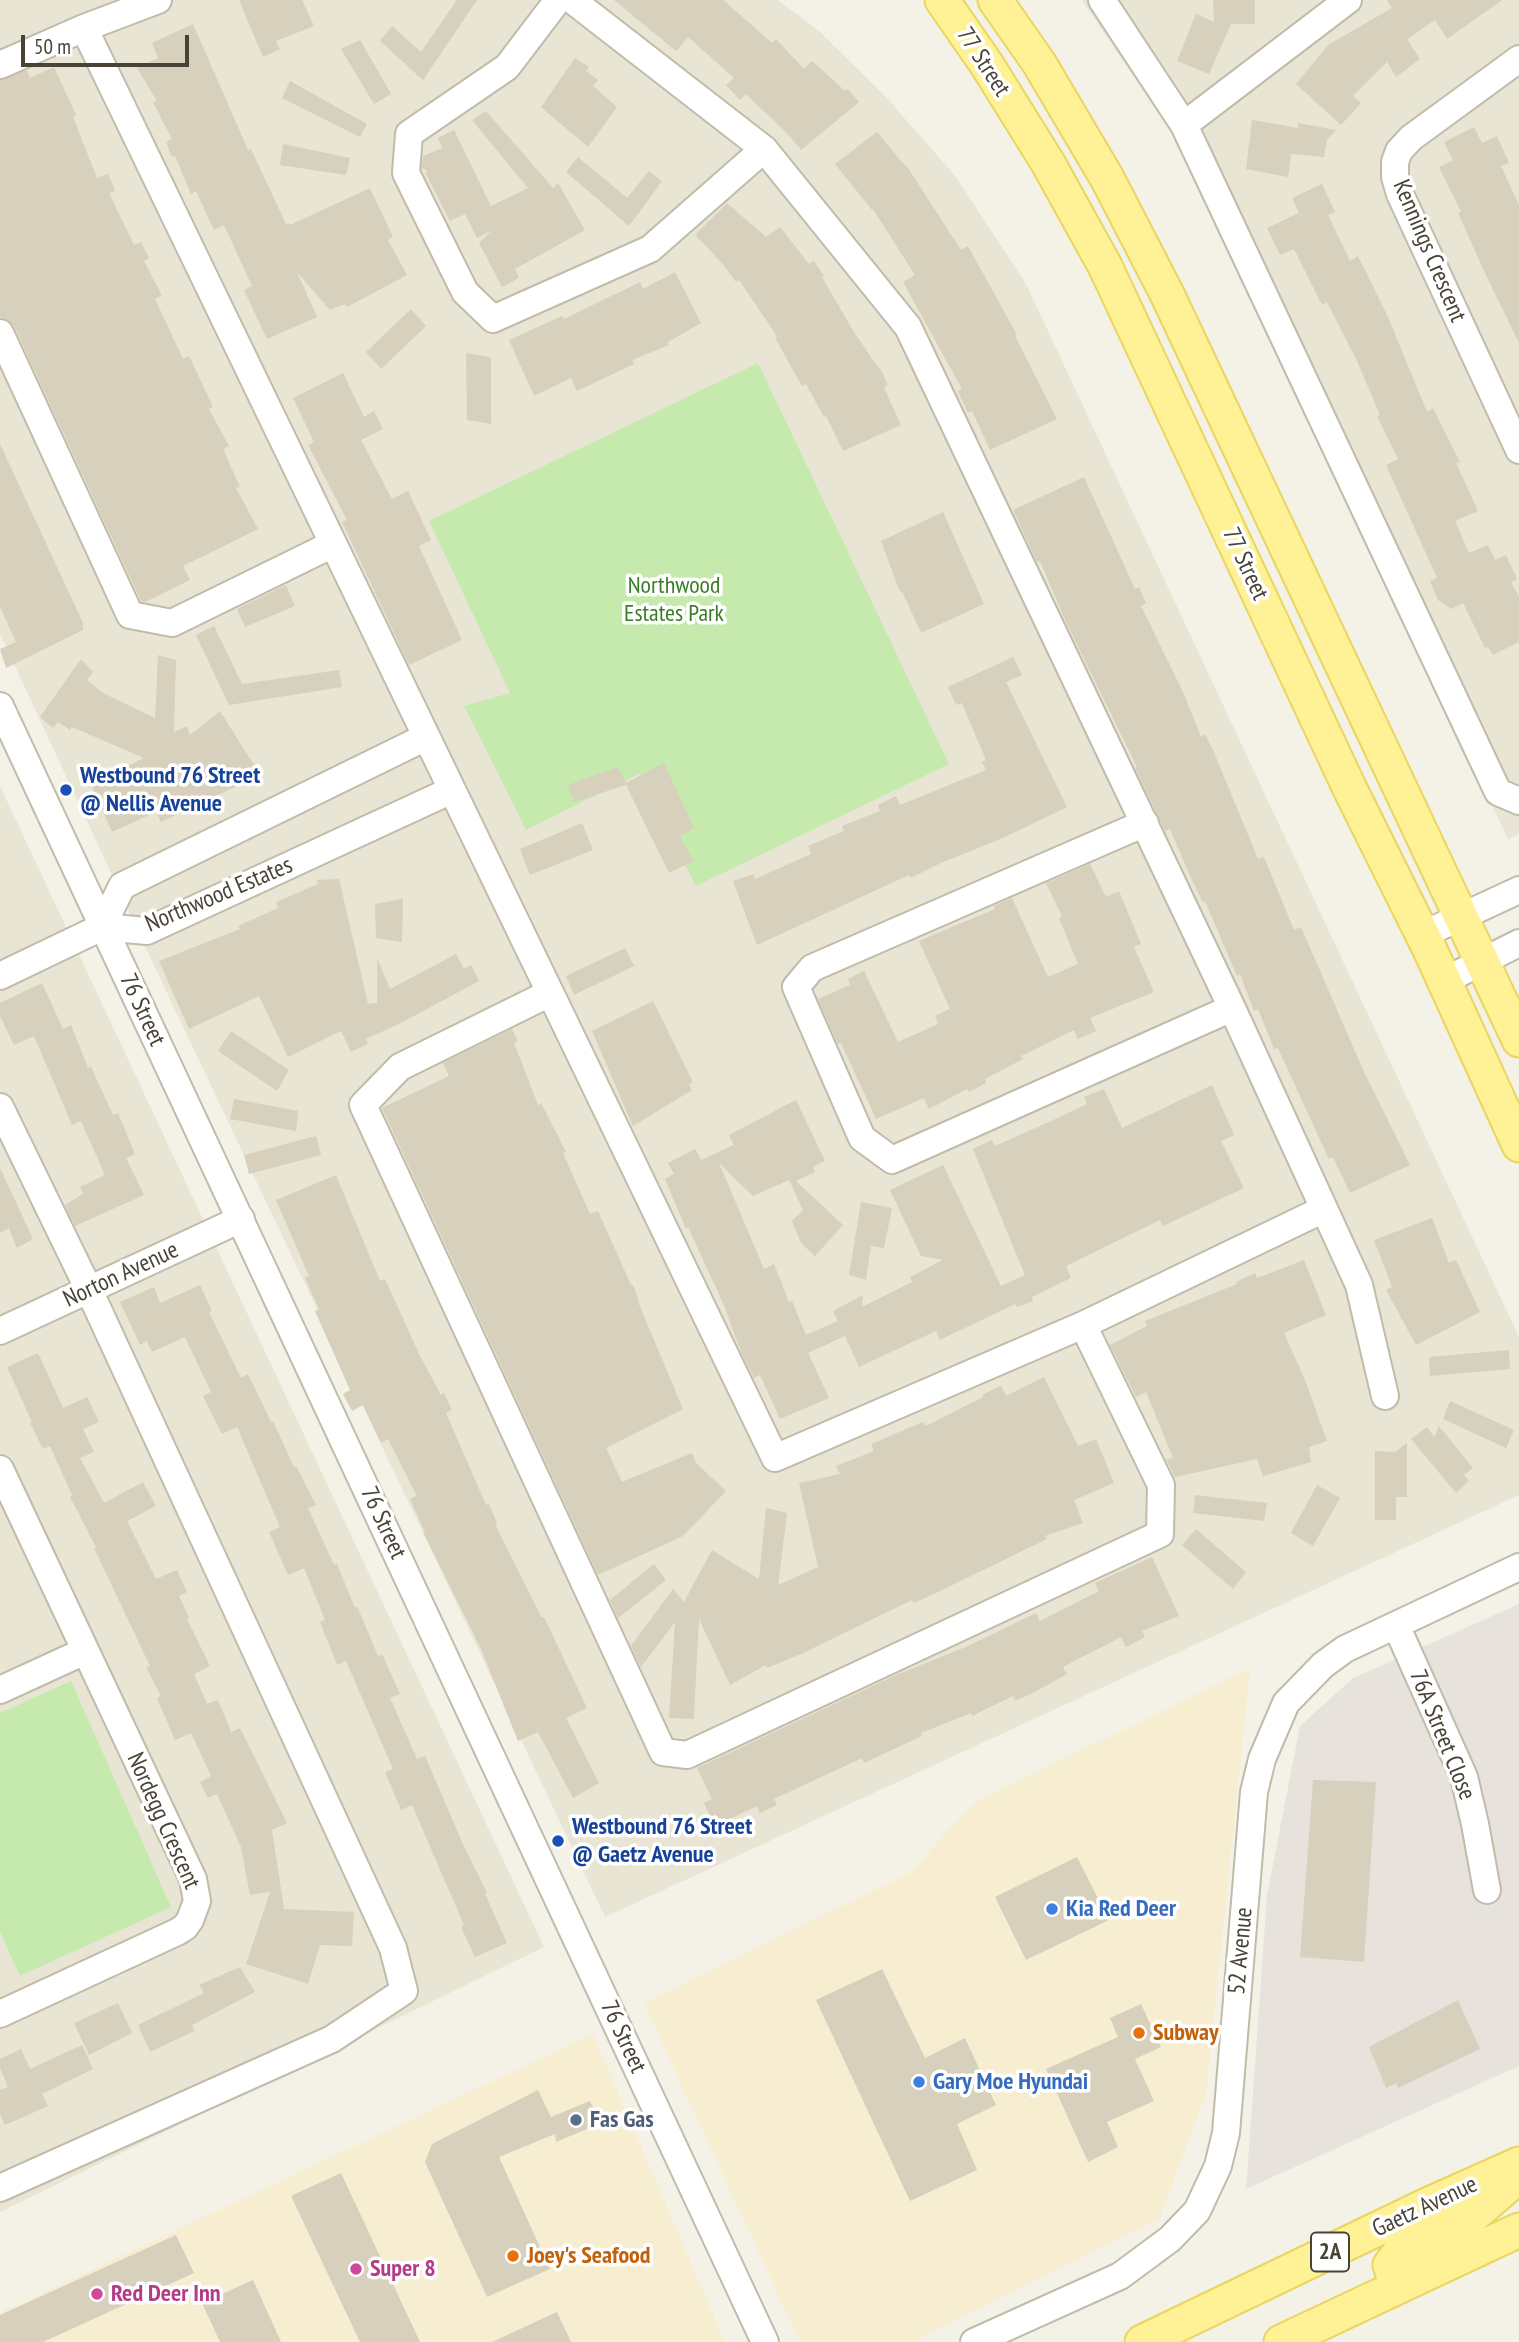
<!DOCTYPE html>
<html>
<head>
<meta charset="utf-8">
<style>
	body { margin:0 }
	#map { position:relative; width:1519px; height:2342px; overflow:hidden; background:#f4f2e7; font-family:"PT Sans Narrow",sans-serif }
	canvas { display:block }
	.scale { position:absolute; left:21px; top:35px; width:168px; height:32px; box-sizing:border-box; border:4px solid #484336; border-top:0; padding-left:9px; font-size:21px; line-height:24px; white-space:nowrap; color:#484336; -webkit-text-stroke:5px #fff; paint-order:stroke }
</style>
</head>
<body>
<div id="map">
<canvas width="1519" height="2342"></canvas>
<div class="scale">50 m</div>
</div>
<script>
const ctx = document.querySelector('canvas').getContext('2d');
ctx.lineJoin = 'round';
function paint(path, color) { ctx.fillStyle = color; ctx.fill(path, 'evenodd'); }
const poly = rows => new Path2D(rows.map(r => 'M' + r).join(''));
function strokePath(path, color, width, dash) { ctx.strokeStyle = color; ctx.lineWidth = width; ctx.lineCap = dash ? 'butt' : 'round'; ctx.setLineDash(dash || []); ctx.stroke(path); }
function label(font, color, halo, rows, align = 'center') {
  ctx.font = font + ' "PT Sans Narrow",sans-serif'; ctx.lineWidth = 7; ctx.setLineDash([]); ctx.textBaseline = 'middle'; ctx.strokeStyle = halo; ctx.fillStyle = color; for (const [text, x, y, turn = 0] of rows) {
    ctx.save(); ctx.translate(x, y); ctx.rotate((+turn || 0) * Math.PI / 180); ctx.textAlign = isNaN(turn) ? turn : align; if (halo) ctx.strokeText(text, 0, 0); ctx.fillText(text, 0, 0); ctx.restore();
  }
}
paint(poly([
	[0,0,778,0,819,31,886,97,956,177,1026,284,1519,1337,1519,1495,605,1917,159,976,0,634],
	[1082,0,1519,0,1519,834,1508,839,1173,135],
	[0,786,544,1947,0,2212]
]), '#e8e5d5');
paint(poly([
	[1250,1668,1206,2094,1159,2219,912,2342,800,2342,644,2004,909,1873,975,1802],
	[593,2034,725,2342,0,2342,0,2313]
]), '#f7edd1');
paint(poly([
	[1519,1604,1519,2066,1246,2189,1267,1895,1300,1726,1353,1678]
]), '#e7e3dc');
paint(poly([
	[758,363,949,764,696,886,639,774,526,830,464,706,510,693,429,521],
	[71,1681,171,1907,20,1976,0,1932,0,1713]
]), '#c6eaae');
paint(poly([
	[239,0,302,0,314,26,276,41,280,49,263,57],
	[457,0,477,0,423,80,380,41,392,26,421,52],
	[614,0,723,0,772,43,776,39,804,69,812,61,845,91,848,89,859,102,801,150,788,134,746,94,740,100,726,85,734,78,688,37,676,51],
	[1213,0,1255,0,1255,24,1231,24,1209,74,1177,61,1196,14,1214,22],
	[1387,0,1502,0,1447,39,1435,20,1407,39,1420,59,1396,77,1387,62,1353,96,1361,103,1341,125,1296,84,1328,45,1392,8],
	[193,24,248,150,251,149,286,224,289,223,290,225,370,188,393,237,388,240,407,275,347,307,345,304,330,310,297,272,317,317,267,339,244,290,252,286,224,225,214,230,196,191,191,194,175,156,172,157,166,142,172,139,153,102,157,101,137,68,158,58,152,43],
	[360,40,391,94,374,104,341,49],
	[575,58,589,67,586,71,598,80,593,86,617,107,588,147,541,107],
	[54,67,76,115,73,117,97,178,108,174,115,191,109,193,134,245,141,242,149,258,144,261,162,296,155,299,183,359,189,356,213,407,209,409,229,446,223,449,240,487,236,488,258,529,183,566,190,580,145,602,141,601,14,326,8,320,0,317,0,80,27,70,30,78],
	[290,81,367,124,360,137,282,98],
	[486,111,553,188,558,183,585,230,515,269,519,278,502,287,479,243,491,231,477,238,465,214,450,221,426,174,427,170,422,168,423,156,442,148,438,138,454,130,491,206,528,188,472,120],
	[1252,120,1298,128,1298,123,1336,130,1327,140,1324,157,1291,154,1288,177,1246,169],
	[1474,127,1482,143,1497,136,1509,163,1501,166,1519,205,1519,343,1484,271,1458,213,1461,212,1439,167,1453,160,1444,142],
	[877,132,905,166,906,165,961,250,968,246,1017,335,1015,336,1057,419,990,450,972,411,968,413,958,391,962,389,903,282,915,275,873,209,872,210,835,164],
	[283,144,350,158,346,175,280,165],
	[578,157,627,198,649,171,662,181,629,226,566,172],
	[1322,184,1335,212,1328,215,1350,261,1358,256,1388,317,1427,412,1433,408,1460,462,1456,463,1478,511,1455,521,1469,553,1488,545,1495,560,1506,555,1517,579,1511,582,1519,597,1519,642,1493,655,1488,647,1485,648,1463,603,1451,609,1438,600,1430,581,1437,578,1386,465,1398,459,1377,416,1380,415,1357,361,1327,302,1322,305,1294,249,1280,255,1267,228,1299,213,1292,198],
	[727,203,766,237,780,227,809,264,814,261,824,276,822,277,852,329,879,369,880,368,888,385,884,388,901,425,843,451,826,416,824,417,806,384,802,386,775,338,777,336,739,280,736,282,723,264,695,235],
	[675,272,701,323,668,342,669,345,632,360,634,364,577,391,571,378,534,396,509,340,562,316,564,319,640,282,643,289],
	[411,309,426,326,381,369,366,352],
	[466,353,491,357,491,424,467,420],
	[343,373,364,417,374,411,383,429,361,440,392,499,408,491,431,540,419,546,462,640,409,665,342,522,347,520,308,445,314,442,293,398],
	[0,444,83,623,83,630,6,668,0,649,16,642,0,607],
	[1084,477,1135,589,1139,587,1146,603,1141,606,1183,692,1201,737,1205,734,1213,750,1258,859,1264,857,1294,930,1301,927,1364,1072,1410,1165,1350,1193,1333,1157,1329,1159,1321,1142,1278,1048,1274,1049,1258,1009,1254,1011,1240,974,1237,976,1205,901,1203,903,1190,876,1170,829,1165,831,1135,768,1137,767,1065,620,1040,561,1037,562,1013,510],
	[943,512,984,604,921,633,902,591,900,592,881,541],
	[286,585,295,606,245,627,237,609],
	[214,626,242,684,339,670,342,687,229,705,196,635],
	[158,655,176,660,174,732,187,726,190,735,220,711,259,773,239,785,161,822,156,812,112,832,91,784,144,758,72,727,70,730,58,722,53,728,40,717,81,659,93,672,87,680,103,693,155,718],
	[1013,657,1022,675,1006,682,1067,807,1005,837,941,863,911,878,909,875,757,945,733,881,753,874,755,879,811,854,808,846,844,831,842,826,880,811,878,805,896,796,900,805,986,770,982,762,986,760,962,703,956,705,948,687],
	[664,763,694,828,680,836,693,861,669,873,626,785,574,802,568,785,618,767,626,783],
	[582,823,593,850,530,875,520,849],
	[1090,864,1106,897,1119,891,1141,944,1134,947,1154,992,1090,1018,1096,1031,1078,1039,1074,1030,1021,1056,1023,1059,985,1079,986,1083,969,1092,967,1089,929,1109,924,1098,876,1119,841,1043,838,1044,818,999,850,985,848,979,864,971,898,1042,938,1024,935,1016,950,1009,919,941,995,909,994,906,1012,898,1048,977,1078,964,1059,918,1062,916,1046,883],
	[339,879,368,1004,377,1003,377,958,390,989,456,954,464,969,471,965,479,981,401,1023,366,1039,368,1044,351,1052,341,1031,288,1057,259,996,189,1029,159,961,240,929,238,926,278,908,276,902,318,884,317,880],
	[403,899,402,942,376,938,375,904],
	[625,948,634,966,574,995,566,976],
	[42,983,63,1029,71,1025,88,1068,91,1067,113,1115,118,1113,135,1154,126,1158,144,1195,75,1226,65,1205,83,1194,80,1187,105,1175,81,1121,72,1125,34,1036,14,1045,0,1016,0,1003],
	[653,1001,693,1082,689,1084,692,1090,633,1126,592,1031],
	[512,1029,518,1041,514,1043,538,1105,541,1103,566,1152,563,1153,590,1214,598,1211,631,1285,633,1285,639,1301,638,1302,683,1409,606,1448,622,1482,692,1453,696,1463,726,1491,683,1536,598,1575,382,1108,449,1076,443,1063],
	[231,1031,289,1070,277,1091,218,1051],
	[1212,1085,1234,1135,1221,1141,1244,1188,1163,1226,1160,1220,1066,1266,1071,1278,1032,1297,1033,1301,1017,1307,1015,1304,940,1340,936,1331,859,1367,845,1336,808,1353,829,1398,780,1419,760,1375,754,1378,741,1352,723,1303,688,1227,686,1229,665,1179,674,1174,668,1163,695,1149,701,1160,734,1145,729,1135,796,1100,825,1161,813,1167,815,1172,796,1181,843,1225,815,1256,801,1243,792,1221,803,1210,789,1180,753,1196,719,1163,764,1269,774,1264,789,1302,792,1301,806,1335,838,1321,833,1311,863,1295,862,1307,912,1282,910,1277,943,1260,921,1256,890,1190,943,1165,1001,1286,1025,1275,973,1149,992,1140,995,1146,1049,1122,1087,1104,1084,1097,1104,1089,1122,1128],
	[234,1099,298,1111,296,1131,230,1119],
	[316,1136,321,1155,249,1174,244,1155],
	[0,1168,33,1239,17,1248,9,1228,0,1233],
	[336,1175,380,1281,385,1279,420,1356,441,1395,444,1393,452,1410,446,1413,486,1505,489,1504,497,1523,495,1524,542,1618,544,1617,587,1708,566,1718,599,1783,573,1798,538,1732,518,1741,481,1649,423,1532,425,1532,410,1499,417,1496,388,1439,381,1443,363,1405,352,1411,343,1394,350,1390,315,1311,319,1309,305,1278,309,1276,276,1200],
	[861,1202,892,1208,884,1248,871,1246,866,1280,849,1275],
	[1432,1218,1449,1263,1456,1260,1480,1312,1416,1345,1386,1290,1392,1287,1374,1240],
	[1304,1260,1326,1315,1284,1333,1305,1380,1327,1441,1309,1447,1311,1462,1263,1476,1257,1459,1175,1477,1166,1459,1173,1458,1146,1392,1136,1397,1110,1345,1147,1326,1145,1321,1237,1284,1236,1282,1255,1273,1257,1278],
	[200,1285,212,1311,209,1312,241,1378,248,1374,271,1422,273,1421,294,1467,296,1466,316,1505,308,1508,334,1565,337,1564,355,1608,357,1606,378,1656,382,1654,400,1694,390,1698,417,1759,425,1756,462,1842,487,1893,485,1894,507,1943,475,1957,461,1927,464,1925,412,1805,401,1810,385,1772,393,1769,346,1661,337,1665,320,1622,325,1620,304,1568,288,1575,269,1532,280,1527,237,1427,222,1434,203,1396,211,1392,185,1337,152,1352,147,1341,140,1345,120,1302,154,1287,160,1303],
	[1509,1350,1510,1369,1430,1376,1429,1357],
	[38,1353,63,1408,87,1397,99,1422,83,1429,94,1452,80,1458,104,1503,143,1482,156,1506,127,1521,156,1579,177,1570,187,1592,179,1596,189,1618,187,1619,210,1666,194,1674,207,1704,218,1700,231,1732,240,1728,287,1823,272,1830,284,1909,354,1912,352,1946,320,1945,308,1984,246,1964,270,1892,250,1895,241,1847,217,1794,208,1798,200,1782,211,1776,191,1733,175,1740,157,1698,161,1696,146,1667,150,1666,94,1548,96,1547,70,1497,72,1495,50,1446,43,1449,30,1423,32,1422,7,1367],
	[1044,1377,1078,1446,1096,1439,1114,1483,1074,1500,1083,1523,1045,1536,1047,1539,938,1592,914,1603,912,1600,801,1654,767,1668,766,1665,730,1685,699,1619,694,1719,669,1718,675,1622,641,1667,631,1646,673,1589,684,1602,712,1550,759,1579,766,1508,787,1513,778,1585,818,1567,799,1483,840,1474,836,1466,874,1451,871,1444,923,1422,926,1426,983,1397,982,1395,1001,1386,1006,1396],
	[1450,1401,1514,1430,1506,1448,1443,1419],
	[1439,1426,1473,1468,1464,1475,1469,1481,1456,1493,1411,1439,1427,1427,1434,1437],
	[1407,1443,1407,1497,1396,1497,1396,1520,1375,1520,1375,1451,1395,1452],
	[1317,1485,1340,1498,1313,1546,1291,1533],
	[1195,1495,1267,1503,1264,1521,1193,1513],
	[1196,1529,1246,1572,1233,1589,1182,1545],
	[1152,1557,1179,1616,1142,1631,1145,1637,1126,1647,1121,1637,1063,1667,1067,1674,1033,1693,1015,1701,1013,1696,972,1716,971,1713,921,1733,922,1736,864,1763,862,1758,774,1799,777,1805,760,1813,757,1806,715,1826,704,1803,712,1799,697,1768,896,1675,968,1646,1036,1613,1040,1621,1099,1591,1095,1583],
	[654,1564,666,1580,618,1618,610,1600],
	[1313,1780,1376,1782,1364,1962,1300,1957],
	[1077,1857,1109,1920,1026,1960,995,1897],
	[240,1967,255,1992,192,2025,194,2031,150,2052,138,2025,204,1993,199,1985],
	[882,1969,925,2058,965,2038,996,2105,957,2124,977,2170,910,2201,816,2000],
	[1458,2000,1480,2049,1398,2088,1396,2083,1386,2088,1369,2047],
	[118,2003,132,2033,89,2055,74,2023],
	[1141,2004,1161,2047,1135,2059,1154,2101,1107,2122,1118,2147,1088,2162,1046,2069,1118,2037,1110,2018],
	[82,2045,93,2069,42,2094,48,2106,5,2125,0,2114,0,2090,8,2087,0,2068,0,2059,21,2049,30,2069],
	[538,2090,551,2117,590,2101,601,2123,556,2142,555,2134,499,2157,550,2269,487,2297,425,2162,432,2144],
	[341,2173,420,2342,360,2342,291,2196],
	[176,2235,194,2273,43,2342,0,2342,0,2315],
	[253,2280,281,2342,220,2342,202,2303],
	[557,2312,571,2342,492,2342]
]), '#d6d0bc');
const minor = poly([
	[558,0,507,67,409,134,406,173,465,292,493,319,650,249,764,149],
	[572,0,764,149,908,327,1232,1008,1359,1285,1385,1396],
	[1102,0,1184,125,1498,792,1519,801],
	[84,28,775,1458,1083,1325,1324,1209],
	[1519,59,1411,138,1399,151,1395,162,1395,177,1400,194,1519,450],
	[0,65,84,28,158,0],
	[1184,125,1348,0],
	[0,333,130,615,172,623,333,544],
	[0,706,765,2342],
	[1145,823,812,968,796,987,862,1138,892,1160,1232,1008],
	[102,927,122,886,426,737],
	[102,927,147,931,452,790],
	[1422,935,1519,890],
	[0,976,102,927],
	[1444,981,1519,943],
	[550,993,400,1067,363,1105,663,1752,687,1755,1160,1534,1161,1485,1083,1325],
	[0,1107,89,1290,393,1948,404,1991,332,2039,0,2188],
	[0,1331,241,1219],
	[0,1469,193,1879,197,1901,190,1920,185,1927,177,1932,0,2014],
	[1396,1625,1464,1777,1475,1824,1487,1890],
	[0,1690,85,1651],
	[974,2342,1120,2276,1170,2239,1197,2211,1218,2166,1226,2133,1254,1792,1262,1759,1286,1703,1323,1665,1345,1649,1519,1567]
]);
const major = poly([
	[942,0,987,65,1048,163,1105,266,1349,787,1431,952,1519,1145],
	[995,0,1039,63,1107,178,1167,294,1519,1040],
	[1397,2287,1390,2265,1399,2253,1469,2219,1519,2176],
	[1142,2342,1427,2205,1519,2164],
	[1281,2342,1519,2230]
]);
strokePath(minor, '#c0bca9', 30);
strokePath(major, '#e9d560', 37);
strokePath(minor, '#fff', 26);
strokePath(major, '#fff195', 33);
for (const [x, y, r, color] of [
	[66,790,7,"#1a4fb4"],
	[558,1841,7,"#1a4fb4"],
	[1052,1909,7,"#3f7fe0"],
	[1139,2033,7,"#e8710a"],
	[919,2082,7,"#3f7fe0"],
	[576,2120,7,"#5c6f8a"],
	[513,2256,7,"#e8710a"],
	[356,2269,7,"#d1479c"],
	[97,2294,7,"#d1479c"]
]) { const dot = new Path2D(); dot.arc(x, y, r, 0, 2 * Math.PI); ctx.fillStyle = color; ctx.fill(dot); strokePath(dot, '#fff', 2.5); }
for (const [x, y, w] of [
	[1330,2252,38]
]) { const box = new Path2D(); box.roundRect(x - w / 2, y - 19.5, w, 39, 5); ctx.fillStyle = '#fff'; ctx.fill(box); strokePath(box, '#484336', 2); }
label('bold 23px', '#484336', null, [
	["2A",1330,2252]
]);
label('24px', '#484336', '#fff', [
	["77 Street",983,62,57],
	["Kennings Crescent",1429,251,67],
	["77 Street",1245,564,65],
	["Northwood Estates",219,895,-23],
	["76 Street",142,1010,65],
	["Norton Avenue",121,1275,-25],
	["76 Street",383,1523,65],
	["76A Street Close",1442,1735,68],
	["Nordegg Crescent",163,1821,66],
	["52 Avenue",1241,1951,-85],
	["76 Street",623,2037,65],
	["Gaetz Avenue",1425,2207,-25]
]);
label('24px', '#397c26', '#fff', [
	["Northwood",674,586],
	["Estates Park",674,614]
]);
label('bold 24px', '#164399', '#fff', [
	["Westbound 76 Street",80,776],
	["@ Nellis Avenue",80,804],
	["Westbound 76 Street",572,1827],
	["@ Gaetz Avenue",572,1855]
], 'left');
label('bold 24px', '#366cbe', '#fff', [
	["Kia Red Deer",1066,1909],
	["Gary Moe Hyundai",933,2082]
], 'left');
label('bold 24px', '#c56008', '#fff', [
	["Subway",1153,2033],
	["Joey's Seafood",527,2256]
], 'left');
label('bold 24px', '#4e5e75', '#fff', [
	["Fas Gas",590,2120]
], 'left');
label('bold 24px', '#b23c85', '#fff', [
	["Super 8",370,2269],
	["Red Deer Inn",111,2294]
], 'left');
</script>
</body>
</html>
